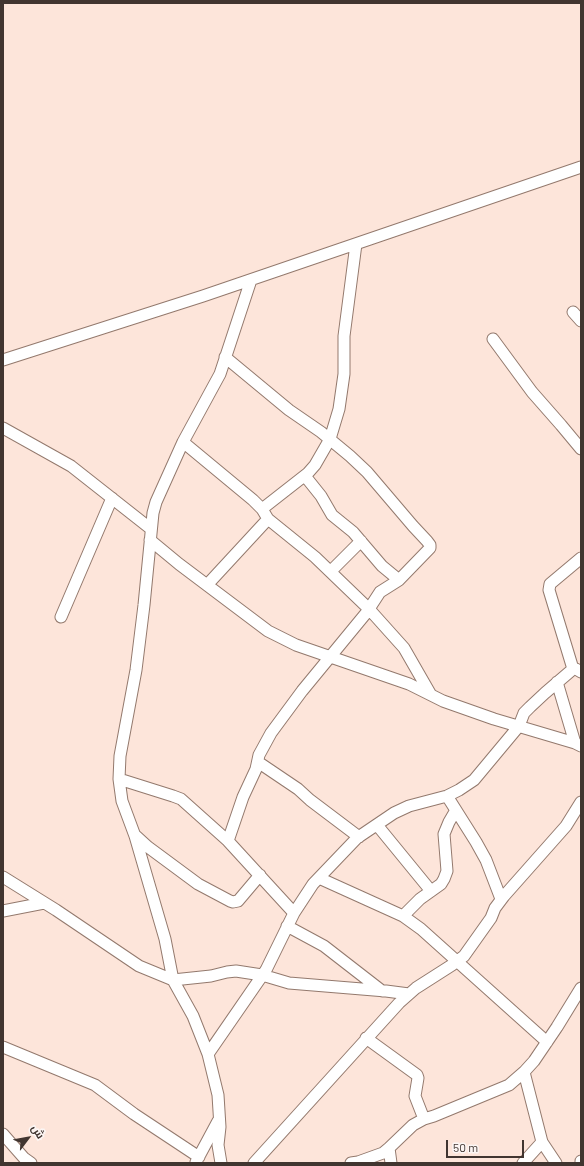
<!DOCTYPE html>
<html>
<head>
<meta charset="utf-8">
<style>
	body { margin:0 }
	#map { position:relative; width:584px; height:1166px; overflow:hidden; background:#fde5da; font-family:Barlow,Cairo,sans-serif }
	canvas { display:block }
	.frame { position:absolute; inset:0; border:4px solid #413530; pointer-events:none }
	.north { position:absolute; left:8px; top:1118px; width:40px; height:40px; -webkit-text-stroke:3px #fcf6f4; paint-order:stroke; rotate:58deg; font-size:11px; font-weight:700; line-height:16px; text-align:center; color:#413530 }
	.north::after { content:''; display:block; margin:auto; width:14px; height:18px; background:#413530; clip-path:polygon(50% 0,100% 100%,50% 72%,0 100%) }
	.scale { position:absolute; left:446px; top:1140px; width:78px; height:18px; box-sizing:border-box; border:2px solid #413530; border-top:0; padding-left:5px; font-size:12px; line-height:14px; white-space:nowrap; color:#413530; -webkit-text-stroke:3px #fcf6f4; paint-order:stroke }
</style>
</head>
<body>
<div id="map">
<canvas width="584" height="1166"></canvas>
<div class="frame"></div>
<div class="north">ش</div>
<div class="scale">50 m</div>
</div>
<script>
const ctx = document.querySelector('canvas').getContext('2d');
ctx.lineJoin = 'round';
const poly = rows => new Path2D(rows.map(r => 'M' + r).join(''));
function strokePath(path, color, width, dash) { ctx.strokeStyle = color; ctx.lineWidth = width; ctx.lineCap = dash ? 'butt' : 'round'; ctx.setLineDash(dash || []); ctx.stroke(path); }
const minor = poly([
	[573,312,581,321],
	[493,339,532,392,561,425,581,449],
	[225,357,289,410,321,432,350,456,367,472,413,526,427,541,430,545,430,548,399,580,380,592,367,612,302,691,271,733,259,755,256,769,243,797,228,841],
	[3,360,203,296,581,167],
	[3,428,71,466,151,529],
	[183,442,253,500,262,509,268,519,315,557,369,609,404,648,431,695],
	[305,476,321,496,332,515,353,532,382,566,399,580],
	[262,509,308,473,315,465,330,439,339,409,344,374,344,336,356,244],
	[150,540,179,564,268,631,296,645,409,684,443,701,494,719,575,743,581,746],
	[331,571,361,541],
	[207,585,268,519],
	[61,617,112,498],
	[573,669,549,590,550,584,581,558],
	[557,682,575,743],
	[258,762,298,789,310,800,359,837],
	[119,779,173,796,181,799,228,841,294,913],
	[447,796,476,842,486,860,501,899],
	[377,825,431,891],
	[136,836,148,847,198,884,230,901,233,902,238,901,260,875],
	[3,877,56,910,139,966,173,980,211,976,227,972,236,971,262,975,289,983,386,991,409,994],
	[319,878,403,916,421,929,547,1042],
	[3,911,44,903],
	[403,916,420,899,441,884,444,879,447,871,444,834,449,822,456,810],
	[287,926,324,946,382,991],
	[366,1038,417,1075,418,1078,415,1096,424,1119],
	[3,1047,95,1085,134,1114,199,1157],
	[208,1054,266,970,294,913,313,884,357,838,394,813,409,806,447,796,459,790,474,780,519,726,524,713,530,707,545,693,573,669,576,669,581,672],
	[524,1072,542,1142,556,1163],
	[3,1134,24,1158,31,1163],
	[389,1148,391,1163],
	[196,1162,218,1121],
	[221,1163,218,1145,220,1127,218,1095,208,1054,193,1016,173,980,165,939,135,836,122,801,119,779,120,756,136,670,144,605,153,513,156,502,183,442,220,374,251,280],
	[254,1163,399,1003,416,988,452,965,464,956,491,918,495,908,504,896,566,826,581,802],
	[351,1163,358,1162,383,1153,389,1148,413,1125,424,1119,434,1116,509,1085,524,1072,534,1061,557,1027,581,988],
	[523,1163,542,1142],
	[581,1163,581,1161]
]);
strokePath(minor, '#93796d', 13);
strokePath(minor, '#fff', 11);
</script>
</body>
</html>
